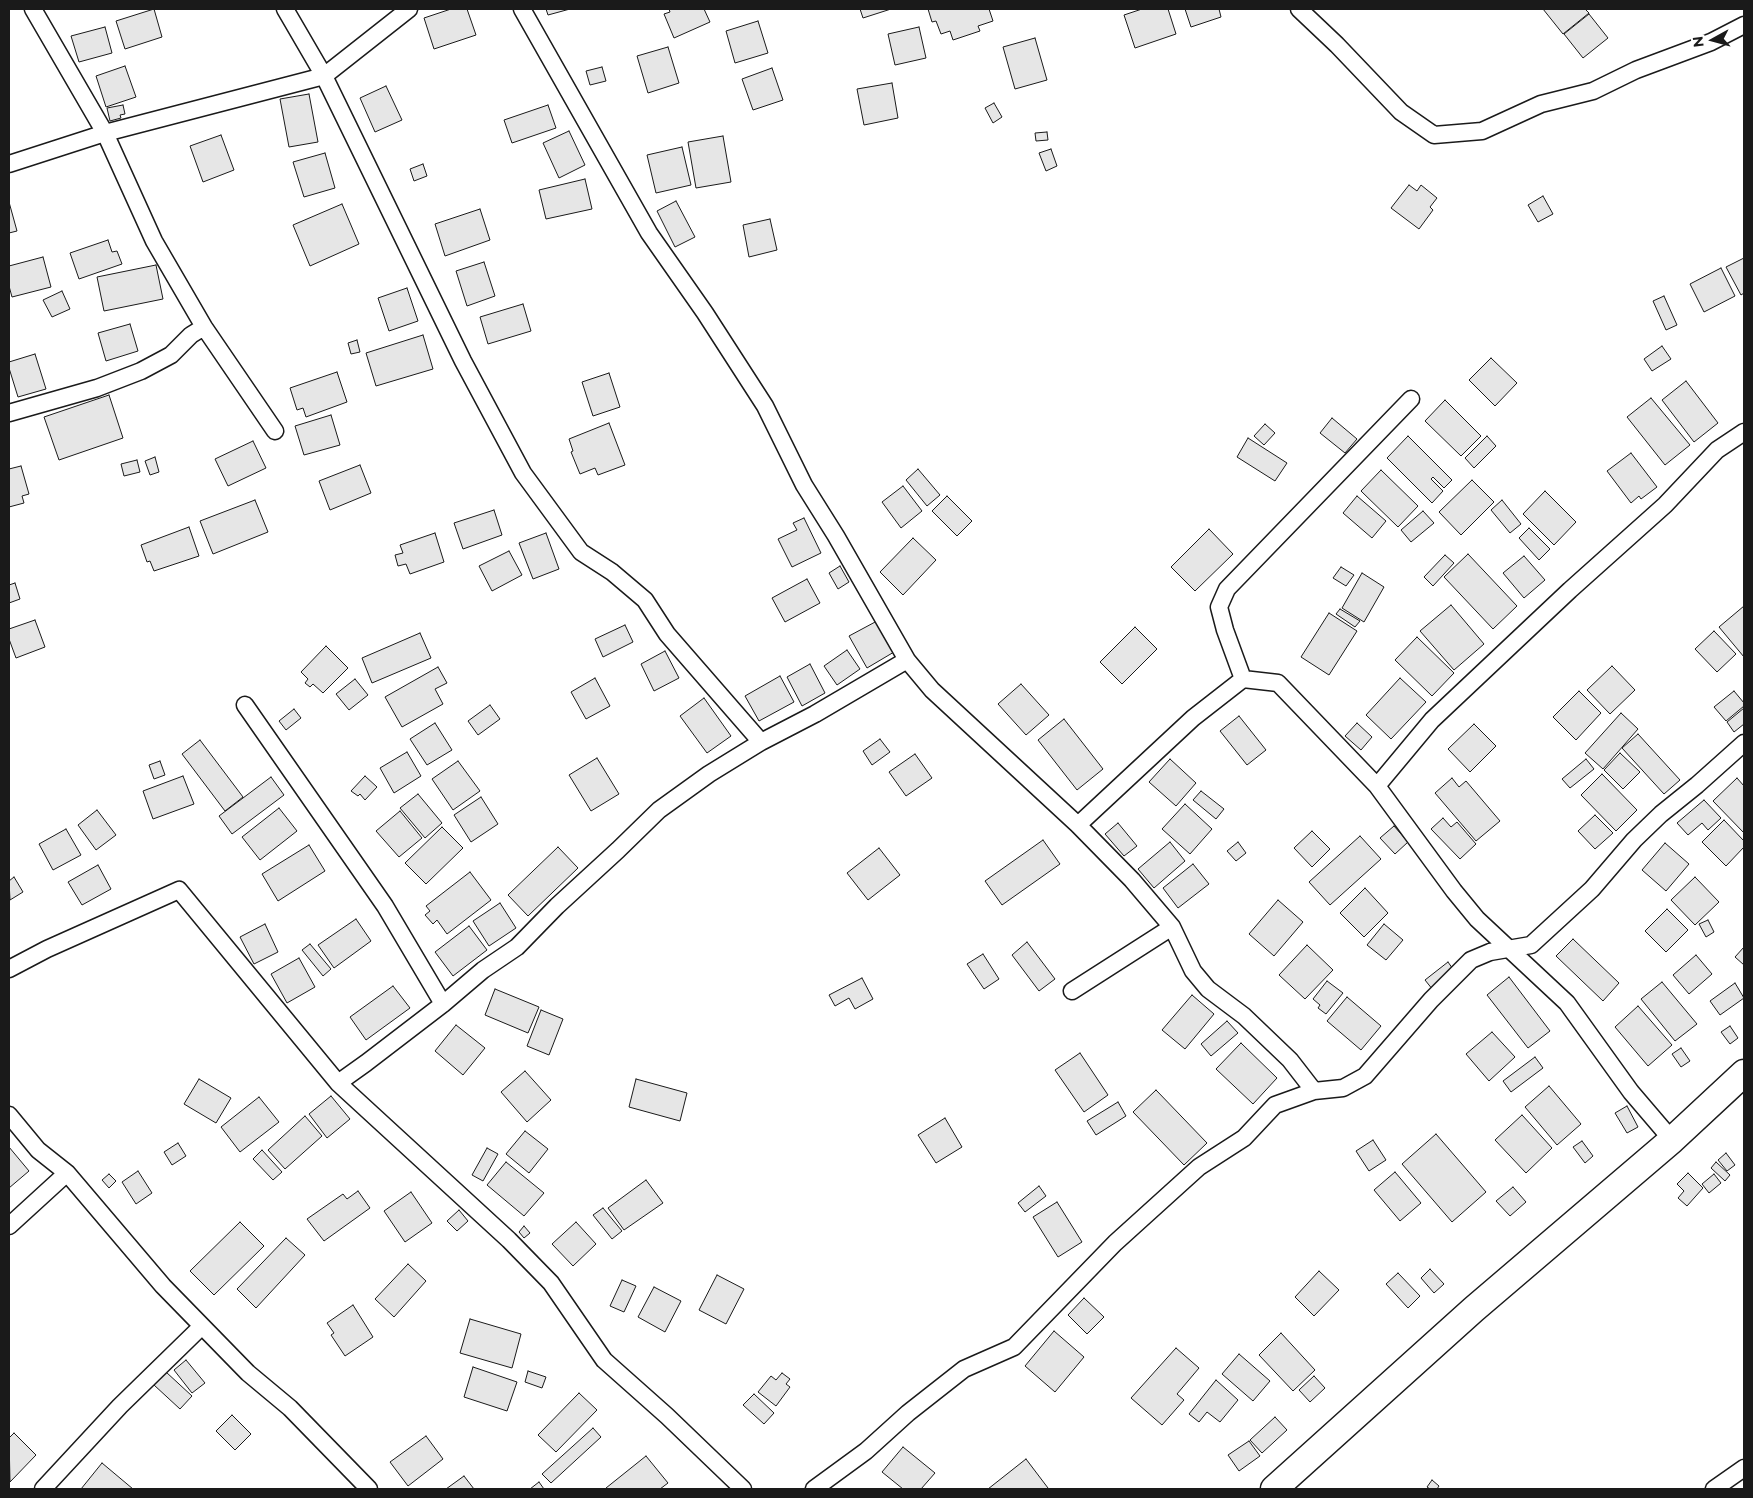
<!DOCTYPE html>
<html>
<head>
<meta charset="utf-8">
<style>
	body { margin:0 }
	#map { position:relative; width:1753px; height:1498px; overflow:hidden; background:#fff; font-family:Montserrat,sans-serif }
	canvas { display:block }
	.frame { position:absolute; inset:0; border:10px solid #1a1a1a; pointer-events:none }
	.north { position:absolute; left:1688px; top:15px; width:50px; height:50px; -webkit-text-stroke:4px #fff; paint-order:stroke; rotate:263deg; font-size:14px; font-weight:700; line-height:20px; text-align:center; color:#1a1a1a }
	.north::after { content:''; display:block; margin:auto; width:18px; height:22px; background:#1a1a1a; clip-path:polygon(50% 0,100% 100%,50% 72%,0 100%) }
</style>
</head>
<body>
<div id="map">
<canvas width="1753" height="1498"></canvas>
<div class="frame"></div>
<div class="north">N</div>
</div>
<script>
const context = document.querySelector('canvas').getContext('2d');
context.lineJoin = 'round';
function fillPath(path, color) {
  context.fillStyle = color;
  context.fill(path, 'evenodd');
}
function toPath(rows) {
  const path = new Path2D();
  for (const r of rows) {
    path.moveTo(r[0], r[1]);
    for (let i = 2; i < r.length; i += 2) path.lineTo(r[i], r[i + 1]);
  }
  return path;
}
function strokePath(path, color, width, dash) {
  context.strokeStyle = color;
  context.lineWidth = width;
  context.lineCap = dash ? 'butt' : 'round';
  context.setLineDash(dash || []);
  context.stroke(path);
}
const building = toPath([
	[154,9,162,37,125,49,116,21,154,9],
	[451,9,467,9,476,35,434,49,424,18,451,9],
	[546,9,570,9,548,15,546,9],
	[669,9,704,9,710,22,674,38,664,14,670,12,669,9],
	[860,9,891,9,863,18,860,9],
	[928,9,989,9,993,21,978,26,980,31,953,40,950,31,941,34,936,21,932,22,928,9],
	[1142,9,1168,9,1176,34,1135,48,1124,15,1142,9],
	[1185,9,1219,9,1221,17,1191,27,1185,9],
	[1543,9,1585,9,1589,13,1563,34,1543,9],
	[1589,14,1608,38,1583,58,1564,34,1589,14],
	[758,21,768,53,735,63,726,31,758,21],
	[105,27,112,53,79,62,71,36,105,27],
	[919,27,926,58,895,65,888,34,919,27],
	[1035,38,1047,80,1015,89,1003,47,1035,38],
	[668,47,679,83,648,93,637,56,668,47],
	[125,66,136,97,106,107,96,76,125,66],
	[602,67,606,81,590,85,586,71,602,67],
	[772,68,783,100,753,110,742,79,772,68],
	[892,83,898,118,864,125,857,89,892,83],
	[386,86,402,120,375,132,360,98,386,86],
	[309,94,318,142,289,147,280,99,309,94],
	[994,103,1002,117,993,123,985,108,994,103],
	[123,105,125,114,120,115,121,118,110,121,107,108,123,105],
	[548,105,556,128,512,143,504,120,548,105],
	[569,131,585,165,559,178,543,143,569,131],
	[1047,132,1048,140,1036,141,1035,133,1047,132],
	[221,135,234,170,203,182,190,146,221,135],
	[723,136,731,182,696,188,688,142,723,136],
	[682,147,691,185,656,193,647,155,682,147],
	[1051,149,1057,166,1046,171,1039,153,1051,149],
	[325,153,335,188,304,197,293,162,325,153],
	[423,164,427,176,414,181,410,169,423,164],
	[585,179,592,209,546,219,539,190,585,179],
	[1409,185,1417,191,1421,185,1437,198,1430,207,1433,210,1419,229,1391,208,1409,185],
	[1543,196,1553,214,1538,222,1528,205,1543,196],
	[676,201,695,237,675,247,657,211,676,201],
	[9,202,17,231,9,233,9,202],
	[342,204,359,244,310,266,293,225,342,204],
	[480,209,490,240,445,256,435,224,480,209],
	[770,219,777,250,749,257,743,225,770,219],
	[108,240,112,252,117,251,122,264,79,279,70,253,108,240],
	[43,257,51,287,12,297,9,286,9,266,43,257],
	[1744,258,1744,293,1741,295,1726,267,1744,258],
	[484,262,495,296,467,306,456,271,484,262],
	[156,265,163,299,104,311,97,277,156,265],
	[1721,268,1735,296,1704,312,1690,284,1721,268],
	[407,288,418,321,389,331,378,298,407,288],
	[62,291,70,309,52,317,43,300,62,291],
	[1664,296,1677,325,1666,330,1653,301,1664,296],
	[523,304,531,331,488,344,480,317,523,304],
	[130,324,138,351,106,361,98,333,130,324],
	[423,335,433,369,376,386,366,353,423,335],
	[357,340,360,352,351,354,348,343,357,340],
	[1662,346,1671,359,1652,371,1644,359,1662,346],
	[35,354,46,389,18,397,9,368,9,362,35,354],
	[1491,358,1517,383,1495,406,1469,380,1491,358],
	[337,372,347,402,306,417,303,408,297,410,290,388,337,372],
	[609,373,620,407,593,416,582,382,609,373],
	[1686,381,1718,423,1694,442,1662,400,1686,381],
	[109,395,123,438,59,460,44,417,109,395],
	[1651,398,1690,445,1665,465,1627,417,1651,398],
	[1445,400,1481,436,1461,456,1425,421,1445,400],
	[331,415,340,445,304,455,295,426,331,415],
	[1332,418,1357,439,1345,453,1320,433,1332,418],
	[609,423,625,465,598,475,595,468,580,474,571,452,573,451,569,439,609,423],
	[1265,424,1275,433,1264,445,1254,436,1265,424],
	[1408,436,1452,480,1444,488,1433,477,1431,479,1443,491,1432,503,1387,458,1408,436],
	[1487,436,1496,446,1474,468,1465,458,1487,436],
	[1248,438,1287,463,1275,481,1237,457,1248,438],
	[253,441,266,468,228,486,215,459,253,441],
	[1631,453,1657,487,1641,499,1639,496,1631,503,1607,471,1631,453],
	[155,457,159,472,150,475,145,461,155,457],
	[137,460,140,472,124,476,121,464,137,460],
	[360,465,371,493,330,510,319,481,360,465],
	[21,466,29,494,22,496,24,503,9,507,9,469,21,466],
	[918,469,940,495,927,506,906,480,918,469],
	[1381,470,1418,506,1398,527,1361,491,1381,470],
	[1472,480,1494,502,1461,535,1439,512,1472,480],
	[903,486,922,511,901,528,882,502,903,486],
	[1545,491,1576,522,1554,545,1523,514,1545,491],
	[947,496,972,521,957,536,932,511,947,496],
	[1357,496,1386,521,1372,538,1343,513,1357,496],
	[255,500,268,532,213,554,200,521,255,500],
	[1502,500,1521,524,1510,533,1491,510,1502,500],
	[494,510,502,535,463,549,454,523,494,510],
	[1423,511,1434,523,1411,542,1401,530,1423,511],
	[804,518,821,553,792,567,778,539,797,530,793,523,804,518],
	[189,527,199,556,154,571,150,561,147,562,141,545,189,527],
	[1529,528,1550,549,1539,560,1519,538,1529,528],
	[1209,529,1233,554,1195,591,1171,567,1209,529],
	[435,533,444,562,410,574,406,564,398,566,395,555,403,553,400,545,435,533],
	[546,533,559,569,533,579,519,543,546,533],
	[913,538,936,560,903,595,880,572,913,538],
	[509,551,522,575,492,591,479,566,509,551],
	[1468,554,1517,606,1493,629,1444,577,1468,554],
	[1445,555,1454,563,1433,586,1424,577,1445,555],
	[1524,556,1545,580,1524,598,1503,573,1524,556],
	[840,566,849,582,838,589,829,573,840,566],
	[1341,567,1354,575,1346,586,1333,578,1341,567],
	[1362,573,1384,587,1364,622,1342,608,1362,573],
	[807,579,820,603,785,622,772,598,807,579],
	[15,583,20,599,9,603,9,585,15,583],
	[1451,605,1484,644,1454,670,1420,631,1451,605],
	[1744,606,1744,657,1719,627,1744,606],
	[1340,609,1360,621,1355,627,1336,614,1340,609],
	[1329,613,1357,631,1329,675,1301,657,1329,613],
	[35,620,45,647,16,658,9,639,9,629,35,620],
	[877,621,894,652,867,668,849,636,877,621],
	[625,625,633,642,603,657,595,639,625,625],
	[1135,627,1157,649,1122,684,1100,662,1135,627],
	[1714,631,1736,654,1717,672,1695,649,1714,631],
	[420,633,431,658,372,683,362,658,420,633],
	[1417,637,1454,673,1432,696,1395,660,1417,637],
	[326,646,348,668,323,693,313,684,310,687,305,683,308,679,301,672,326,646],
	[847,650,860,669,837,685,824,666,847,650],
	[665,651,679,678,654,691,641,664,665,651],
	[810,664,825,693,802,706,787,677,810,664],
	[1612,666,1635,690,1610,714,1587,690,1612,666],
	[438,667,447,683,435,689,443,704,402,727,385,697,438,667],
	[780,676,794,702,759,721,745,696,780,676],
	[595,678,610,706,586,719,571,692,595,678],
	[1400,678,1426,702,1391,739,1366,715,1400,678],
	[355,679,368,695,349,710,336,694,355,679],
	[1021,684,1049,715,1026,735,998,704,1021,684],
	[1579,691,1601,713,1576,740,1553,717,1579,691],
	[1734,691,1744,703,1744,706,1726,721,1714,707,1734,691],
	[704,698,731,736,707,753,680,716,704,698],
	[490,705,500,719,478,735,468,721,490,705],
	[1744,708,1744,724,1734,732,1727,722,1744,708],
	[294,709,301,718,286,730,279,721,294,709],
	[1621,713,1638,729,1603,769,1585,753,1621,713],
	[1239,716,1266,750,1247,765,1220,731,1239,716],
	[1064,719,1103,769,1077,790,1038,740,1064,719],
	[435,723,452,750,427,765,410,739,435,723],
	[1357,723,1372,737,1361,750,1345,736,1357,723],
	[1474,724,1496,746,1470,772,1448,749,1474,724],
	[1638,734,1680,780,1664,794,1622,748,1638,734],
	[880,739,890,752,872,765,863,751,880,739],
	[200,740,243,797,225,811,182,754,200,740],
	[407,752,421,776,394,793,380,768,407,752],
	[1620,753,1640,772,1623,789,1604,770,1620,753],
	[915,754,932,778,906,796,889,772,915,754],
	[597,758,619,794,591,811,569,775,597,758],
	[1170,759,1196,783,1176,806,1149,782,1170,759],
	[1586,759,1594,769,1570,788,1562,779,1586,759],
	[160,761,165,775,154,779,149,765,160,761],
	[458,761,480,791,453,810,432,779,458,761],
	[1602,774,1637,810,1616,831,1581,795,1602,774],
	[183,776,194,804,153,819,143,791,183,776],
	[365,776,377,787,365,800,360,794,358,796,351,791,365,776],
	[271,777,284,795,232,834,219,816,271,777],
	[1452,778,1459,787,1466,781,1500,821,1476,841,1435,793,1452,778],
	[1737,778,1744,786,1744,833,1713,801,1737,778],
	[1201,791,1224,809,1216,819,1193,800,1201,791],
	[418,794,442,823,425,838,400,808,418,794],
	[481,797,498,824,471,842,454,815,481,797],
	[1704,800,1721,818,1708,830,1702,823,1688,835,1677,823,1704,800],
	[1185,804,1212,829,1190,854,1162,829,1185,804],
	[279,808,297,831,260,860,242,837,279,808],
	[97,810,116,835,96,850,78,825,97,810],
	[400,811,422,838,399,857,376,831,400,811],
	[1595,815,1613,833,1595,849,1578,831,1595,815],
	[1443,818,1451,827,1457,822,1476,844,1460,859,1431,829,1443,818],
	[1724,820,1744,841,1744,847,1726,866,1702,842,1724,820],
	[1118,823,1137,846,1124,856,1105,834,1118,823],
	[1394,826,1408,842,1395,854,1380,838,1394,826],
	[442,827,463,848,426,884,405,863,442,827],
	[66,829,81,855,53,870,39,844,66,829],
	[1312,831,1330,849,1312,867,1294,848,1312,831],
	[1360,836,1381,859,1330,905,1309,882,1360,836],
	[1043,840,1060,864,1002,905,985,881,1043,840],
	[1170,842,1185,861,1154,888,1138,869,1170,842],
	[1238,842,1246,853,1236,861,1227,851,1238,842],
	[1665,843,1689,864,1666,891,1642,870,1665,843],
	[309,845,325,871,278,901,262,874,309,845],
	[558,847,578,868,528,916,508,895,558,847],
	[879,848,900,875,868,900,847,873,879,848],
	[1193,864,1209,884,1178,908,1163,888,1193,864],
	[98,865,111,889,82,905,68,882,98,865],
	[470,872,491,900,447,934,437,920,433,924,425,915,430,911,426,906,470,872],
	[14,877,23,892,10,900,9,881,14,877],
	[1695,877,1719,902,1695,925,1671,900,1695,877],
	[1365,888,1388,913,1364,937,1340,913,1365,888],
	[1278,900,1303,922,1274,956,1249,934,1278,900],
	[500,903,516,928,489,946,473,921,500,903],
	[1667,909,1688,930,1666,952,1645,931,1667,909],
	[356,919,371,941,334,968,318,945,356,919],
	[1708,920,1714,932,1706,937,1699,924,1708,920],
	[265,924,278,952,254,964,240,937,265,924],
	[1384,924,1403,940,1386,960,1367,945,1384,924],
	[469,926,487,950,453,976,435,952,469,926],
	[1573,939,1619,983,1603,1001,1556,956,1573,939],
	[1027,942,1055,979,1039,991,1012,955,1027,942],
	[310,944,331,969,323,976,302,950,310,944],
	[1307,945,1333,970,1305,999,1279,975,1307,945],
	[1744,947,1744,965,1735,957,1744,947],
	[983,954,999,979,984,989,967,964,983,954],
	[1696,955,1712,974,1689,994,1673,975,1696,955],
	[299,958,315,987,287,1003,271,974,299,958],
	[1448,962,1455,972,1433,990,1425,980,1448,962],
	[1509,977,1550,1031,1528,1048,1487,995,1509,977],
	[862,978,873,999,855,1009,849,998,835,1006,829,995,862,978],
	[1327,981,1343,993,1326,1014,1318,1008,1320,1005,1313,999,1327,981],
	[1662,982,1697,1024,1675,1041,1641,999,1662,982],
	[1735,983,1744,998,1720,1015,1710,1001,1735,983],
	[393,986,410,1008,366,1040,350,1017,393,986],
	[495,989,539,1007,528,1033,485,1015,495,989],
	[1192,995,1214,1014,1185,1049,1162,1030,1192,995],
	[1347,997,1381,1026,1361,1050,1327,1021,1347,997],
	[1638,1006,1672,1045,1648,1066,1615,1027,1638,1006],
	[541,1010,563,1019,549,1055,527,1046,541,1010],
	[1227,1021,1238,1033,1211,1056,1201,1044,1227,1021],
	[456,1025,485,1048,463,1075,435,1051,456,1025],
	[1730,1026,1738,1038,1730,1044,1721,1032,1730,1026],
	[1492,1032,1515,1057,1489,1081,1466,1054,1492,1032],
	[1241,1043,1277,1078,1253,1104,1216,1069,1241,1043],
	[1681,1048,1690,1061,1681,1067,1672,1054,1681,1048],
	[1080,1053,1108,1095,1084,1112,1055,1070,1080,1053],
	[1535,1057,1543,1068,1511,1092,1503,1081,1535,1057],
	[525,1071,551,1100,527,1122,501,1092,525,1071],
	[199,1079,231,1098,216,1123,184,1104,199,1079],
	[636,1079,687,1093,680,1121,629,1107,636,1079],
	[1549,1086,1581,1124,1557,1145,1525,1107,1549,1086],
	[1156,1090,1207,1143,1184,1165,1133,1112,1156,1090],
	[331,1096,350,1119,327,1138,309,1114,331,1096],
	[259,1097,279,1122,240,1152,221,1127,259,1097],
	[1118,1102,1126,1116,1096,1135,1087,1121,1118,1102],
	[1627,1106,1638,1127,1627,1133,1615,1113,1627,1106],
	[1522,1115,1552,1148,1526,1173,1495,1140,1522,1115],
	[305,1116,322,1136,285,1169,268,1150,305,1116],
	[945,1118,962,1147,936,1163,918,1135,945,1118],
	[525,1131,548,1149,529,1173,506,1154,525,1131],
	[1436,1134,1486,1192,1452,1222,1402,1164,1436,1134],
	[1373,1140,1386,1160,1369,1171,1356,1151,1373,1140],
	[1582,1141,1593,1156,1585,1163,1573,1147,1582,1141],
	[178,1143,186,1156,172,1165,164,1152,178,1143],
	[9,1147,29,1171,9,1188,9,1147],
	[487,1148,498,1154,483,1181,472,1175,487,1148],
	[262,1150,282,1172,273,1180,253,1159,262,1150],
	[1726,1153,1735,1165,1727,1171,1718,1160,1726,1153],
	[506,1162,544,1193,524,1216,487,1185,506,1162],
	[1716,1162,1730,1175,1725,1181,1711,1168,1716,1162],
	[138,1171,152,1193,136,1204,122,1182,138,1171],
	[1395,1172,1421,1203,1400,1221,1374,1190,1395,1172],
	[1688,1173,1703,1188,1687,1206,1678,1198,1684,1191,1677,1184,1688,1173],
	[109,1174,116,1181,109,1188,102,1180,109,1174],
	[1714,1174,1721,1183,1709,1193,1702,1184,1714,1174],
	[646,1180,663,1203,624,1230,608,1208,646,1180],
	[1039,1186,1046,1196,1025,1212,1018,1203,1039,1186],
	[1513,1187,1526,1202,1510,1216,1496,1201,1513,1187],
	[358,1191,370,1208,324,1241,307,1219,343,1194,347,1199,358,1191],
	[411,1192,432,1223,405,1242,384,1211,411,1192],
	[1057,1202,1082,1242,1058,1257,1033,1217,1057,1202],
	[603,1208,622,1231,612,1239,593,1215,603,1208],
	[459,1210,468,1221,457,1231,447,1221,459,1210],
	[240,1222,264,1246,214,1295,190,1271,240,1222],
	[576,1222,596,1244,573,1266,552,1244,576,1222],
	[524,1226,530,1233,524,1238,519,1232,524,1226],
	[286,1238,305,1255,256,1308,237,1289,286,1238],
	[408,1264,426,1281,394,1317,375,1299,408,1264],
	[1430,1269,1444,1284,1434,1293,1421,1278,1430,1269],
	[1319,1271,1339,1290,1314,1316,1295,1297,1319,1271],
	[1398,1273,1420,1296,1408,1308,1386,1284,1398,1273],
	[717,1275,744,1289,726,1324,699,1310,717,1275],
	[622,1280,636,1286,624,1312,610,1306,622,1280],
	[654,1287,681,1301,665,1332,638,1317,654,1287],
	[1084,1298,1104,1317,1087,1334,1068,1315,1084,1298],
	[353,1305,373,1337,345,1356,331,1335,334,1333,327,1323,353,1305],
	[470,1319,521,1334,512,1368,460,1353,470,1319],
	[1054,1331,1084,1357,1055,1392,1025,1366,1054,1331],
	[1281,1333,1315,1370,1293,1391,1259,1355,1281,1333],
	[1176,1348,1199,1368,1177,1394,1184,1400,1162,1425,1131,1398,1176,1348],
	[1239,1354,1270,1381,1253,1401,1222,1374,1239,1354],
	[186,1360,205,1383,192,1393,174,1370,186,1360],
	[473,1367,517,1382,507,1411,464,1397,473,1367],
	[528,1371,546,1377,542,1388,525,1382,528,1371],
	[166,1372,192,1396,180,1409,154,1385,166,1372],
	[782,1373,790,1379,786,1384,790,1387,776,1406,758,1392,771,1376,776,1380,782,1373],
	[1314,1376,1325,1388,1310,1402,1299,1390,1314,1376],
	[1216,1380,1238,1400,1220,1422,1207,1412,1199,1422,1189,1414,1216,1380],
	[579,1393,597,1410,556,1452,538,1435,579,1393],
	[754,1394,774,1413,764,1424,743,1405,754,1394],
	[232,1415,251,1434,235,1450,216,1431,232,1415],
	[1275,1417,1287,1430,1262,1453,1250,1440,1275,1417],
	[593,1428,601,1437,551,1483,542,1474,593,1428],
	[14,1433,36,1455,10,1482,9,1438,14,1433],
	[426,1436,443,1459,408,1486,390,1462,426,1436],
	[1249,1441,1260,1456,1239,1471,1228,1455,1249,1441],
	[903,1447,935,1473,921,1489,903,1489,882,1472,903,1447],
	[646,1456,668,1483,660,1489,607,1489,606,1488,646,1456],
	[1026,1459,1048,1488,1047,1489,988,1489,1026,1459],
	[102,1463,133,1489,81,1489,102,1463],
	[464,1476,474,1489,446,1489,464,1476],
	[1432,1480,1439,1486,1437,1489,1430,1489,1427,1487,1432,1480],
	[539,1482,544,1489,530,1489,539,1482]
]);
const minor = toPath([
	[33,9,105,133,154,241,204,327,275,431],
	[285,9,324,76,463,361,523,473,581,552,612,572,645,600,667,634,761,742],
	[522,9,649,233,705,313,765,406,804,485,836,536,907,660,932,690,1078,825,1132,880,1172,927,1193,971,1208,989,1244,1016,1290,1060,1314,1091],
	[1299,9,1337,45,1401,112,1434,135,1482,131,1541,104,1593,91,1636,70,1711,42,1744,25],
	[9,164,105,133,324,76,409,9],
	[9,413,97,388,141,371,171,355,191,335,204,327],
	[1243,679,1225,630,1219,607,1227,589,1411,399],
	[245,705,385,906,443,1004],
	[1377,786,1432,720,1570,590,1665,505,1717,450,1744,432],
	[1078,825,1193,718,1243,679,1278,683,1377,786,1454,891,1477,919,1567,1003,1631,1092,1672,1140],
	[9,969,47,949,179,890,338,1083,509,1240,551,1283,604,1360,667,1416,743,1489],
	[1072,991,1172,927],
	[338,1083,366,1063,443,1004,483,970,517,947,557,906,618,850,659,810,709,774,761,742,815,714,907,660],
	[9,1115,38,1150,67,1173,163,1286,248,1373,290,1408,369,1489],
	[9,1226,67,1173],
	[43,1489,120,1406,202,1326],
	[814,1489,866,1451,908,1413,964,1369,1014,1347,1115,1243,1199,1167,1244,1138,1275,1105,1314,1091,1343,1088,1365,1076,1431,1000,1471,960,1490,952,1531,945,1592,889,1634,840,1661,814,1697,785,1744,743],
	[1714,1489,1744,1468]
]);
const primary = toPath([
	[1274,1489,1474,1309,1672,1140,1744,1073]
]);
fillPath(building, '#e6e6e6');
strokePath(building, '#1a1a1a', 1);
strokePath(minor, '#1a1a1a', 19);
strokePath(primary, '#1a1a1a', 29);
strokePath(minor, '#fff', 16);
strokePath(primary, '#fff', 26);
</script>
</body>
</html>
